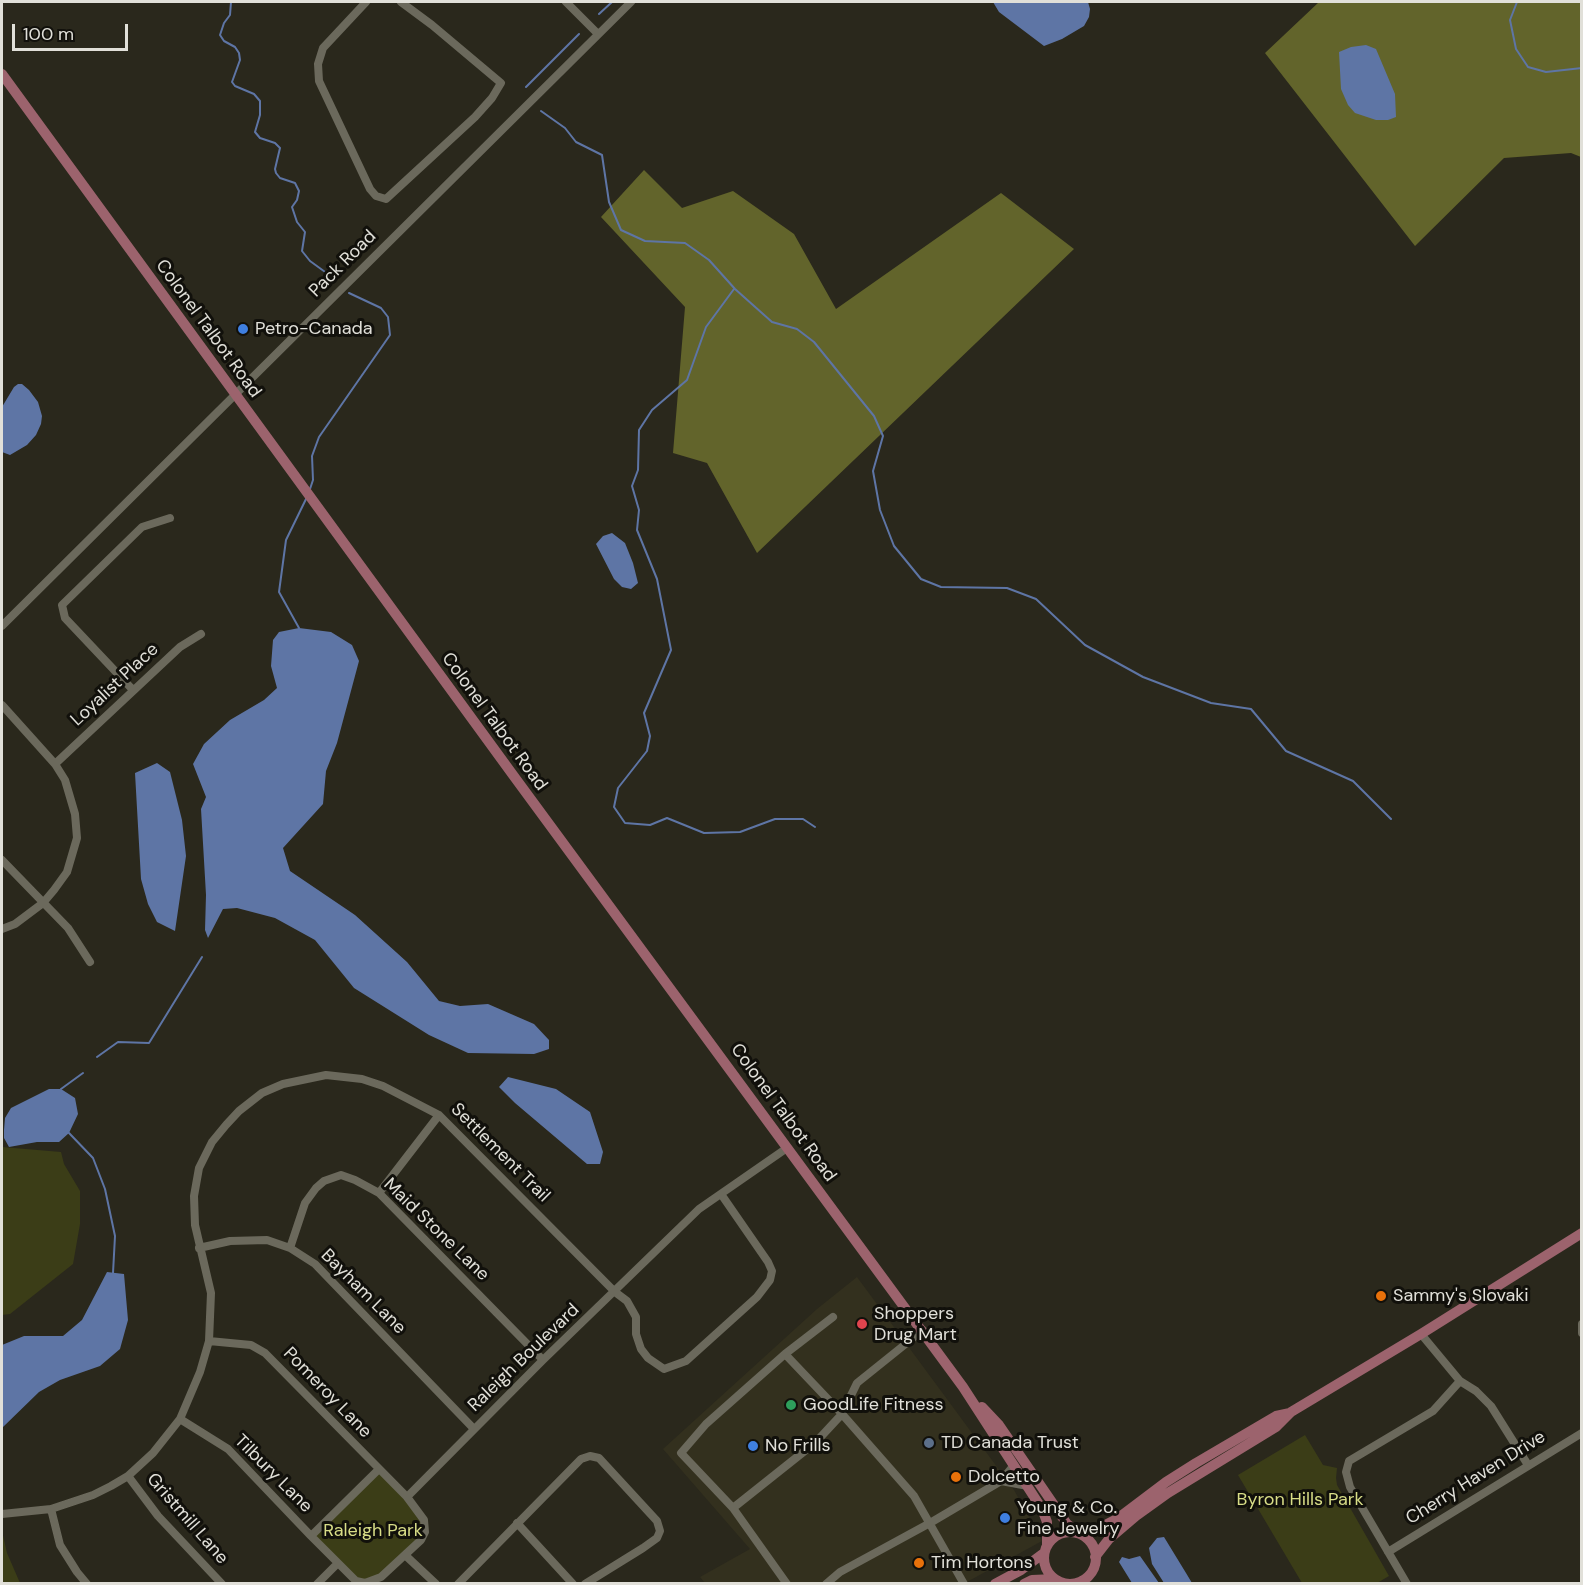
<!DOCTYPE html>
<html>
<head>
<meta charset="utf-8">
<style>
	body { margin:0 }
	#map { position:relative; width:1583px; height:1585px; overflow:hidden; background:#2a281c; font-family:"DM Sans",sans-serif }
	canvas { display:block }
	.frame { position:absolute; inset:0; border:3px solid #e1e0d9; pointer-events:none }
	.scale { position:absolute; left:12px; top:24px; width:116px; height:27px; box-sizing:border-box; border:3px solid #e1e0d9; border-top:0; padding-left:8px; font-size:18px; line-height:21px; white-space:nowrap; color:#e1e0d9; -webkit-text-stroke:4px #11100b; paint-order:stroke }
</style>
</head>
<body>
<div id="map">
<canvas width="1583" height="1585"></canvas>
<div class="frame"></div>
<div class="scale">100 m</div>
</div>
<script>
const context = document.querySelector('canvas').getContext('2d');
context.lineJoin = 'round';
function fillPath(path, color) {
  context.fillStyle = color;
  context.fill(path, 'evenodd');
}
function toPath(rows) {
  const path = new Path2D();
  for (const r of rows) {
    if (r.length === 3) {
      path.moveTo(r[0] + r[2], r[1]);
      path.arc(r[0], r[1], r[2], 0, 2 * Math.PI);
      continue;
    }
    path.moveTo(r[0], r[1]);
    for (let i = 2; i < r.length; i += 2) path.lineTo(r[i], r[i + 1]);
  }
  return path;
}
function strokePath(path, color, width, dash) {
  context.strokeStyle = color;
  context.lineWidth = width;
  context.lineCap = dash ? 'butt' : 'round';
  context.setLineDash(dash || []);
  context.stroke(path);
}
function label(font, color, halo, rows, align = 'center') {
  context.font = font + ' "DM Sans",sans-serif';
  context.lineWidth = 6;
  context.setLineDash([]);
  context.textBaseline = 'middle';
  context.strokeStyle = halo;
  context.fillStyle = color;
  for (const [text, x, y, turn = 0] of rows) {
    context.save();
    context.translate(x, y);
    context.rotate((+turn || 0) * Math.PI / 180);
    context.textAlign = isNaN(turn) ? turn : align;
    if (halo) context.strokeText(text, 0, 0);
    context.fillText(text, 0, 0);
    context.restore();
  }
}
const built = toPath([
	[857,1277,1014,1490,1042,1541,965,1583,705,1583,700,1577,750,1549,663,1449,817,1309]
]);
const green = toPath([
	[2,1147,61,1152,64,1164,80,1191,80,1224,73,1264,10,1314,2,1315],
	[1305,1435,1323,1465,1337,1468,1336,1478,1337,1485,1389,1576,1377,1583,1302,1583,1238,1475],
	[378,1470,424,1520,425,1532,381,1577,356,1581,311,1536],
	[2,1531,7,1553,20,1583,2,1583]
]);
const forest = toPath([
	[1319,2,1581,2,1581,157,1571,153,1504,158,1415,246,1265,53],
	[644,170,682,208,733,191,794,234,836,309,1001,193,1074,249,757,553,707,463,673,453,685,307,601,217]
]);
const water = toPath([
	[993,2,1088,2,1090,9,1089,17,1084,26,1062,39,1044,46,999,12],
	[1366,45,1376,49,1395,94,1396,117,1388,120,1376,120,1355,113,1348,105,1341,89,1339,52,1351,47],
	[18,384,22,384,29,390,38,402,42,416,41,424,36,435,27,445,10,455,2,452,2,407,14,387],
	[612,533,625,543,633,563,638,583,631,589,622,587,614,579,596,544,603,536],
	[299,628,331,632,352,645,359,661,337,743,326,771,323,804,283,848,290,871,355,915,407,962,439,1001,460,1006,488,1004,534,1024,549,1040,549,1049,534,1054,468,1053,429,1035,354,988,315,940,275,918,237,908,223,909,208,938,205,930,206,895,201,809,206,797,193,764,204,744,230,720,264,700,277,688,271,666,273,640,279,632],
	[157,763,170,772,182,820,186,856,175,931,157,922,148,904,141,879,135,773],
	[508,1077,556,1089,590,1112,603,1152,600,1164,587,1164,515,1103,499,1087],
	[49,1089,61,1089,75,1098,78,1114,69,1133,59,1142,37,1142,9,1147,4,1138,4,1130,5,1118,11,1108],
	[107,1272,124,1274,128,1320,120,1349,100,1366,60,1380,39,1392,2,1428,2,1345,24,1336,63,1336,82,1320],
	[1164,1537,1186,1573,1192,1583,1164,1583,1152,1564,1149,1548,1157,1538],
	[1140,1556,1159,1583,1132,1583,1119,1562,1122,1557,1129,1559]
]);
const stream = toPath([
	[231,2,230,15,224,23,220,35,224,41,235,47,239,53,240,60,232,82,235,86,254,94,260,101,260,115,255,132,260,138,275,143,280,148,275,169,276,173,280,178,295,183,299,191,297,200,292,207,297,222,305,232,302,251,310,261,332,277],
	[1517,2,1510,20,1516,49,1528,67,1546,72,1582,68],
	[599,14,612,2],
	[526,87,579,34],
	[541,111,565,128,576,142,602,155,609,202,621,230,645,241,685,243,709,260,735,289,772,322,797,329,814,342,874,416,883,436,873,471,880,510,894,546,921,579,941,587,1007,588,1036,599,1085,645,1143,677,1211,703,1251,709,1286,751,1353,781,1391,819],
	[734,289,706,327,687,380,652,410,639,430,638,470,632,486,639,510,637,530,657,579,671,650,644,713,650,736,647,751,618,788,614,807,625,823,650,825,667,818,704,833,740,832,775,819,803,819,815,827],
	[310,489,313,480,312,456,319,437,390,335,388,317,381,308,349,293],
	[299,628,279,592,286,540,307,497],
	[97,1057,118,1042,149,1043,202,957],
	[61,1089,83,1073],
	[69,1133,93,1158,105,1189,115,1236,113,1273]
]);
const minor = toPath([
	[366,2,323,48,318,64,319,81,370,189,376,196,386,199,475,117,492,98,501,83,432,25,401,2],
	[566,2,598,34],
	[2,626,631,2],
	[133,690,65,618,62,605,142,527,170,518],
	[2,705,55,764,65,780,75,814,77,838,67,872,54,890,43,903,15,924,2,929],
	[55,764,180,647,201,634],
	[2,860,68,928,90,962],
	[379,1193,439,1115],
	[199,1248,230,1241,267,1240,290,1248,315,1264,474,1429],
	[290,1248,305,1203,316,1188,324,1181,341,1175,355,1180,379,1193,543,1360],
	[1582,1324,1582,1333],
	[1421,1334,1460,1381,1476,1391,1491,1406,1528,1465],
	[209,1341,251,1345,265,1353,407,1497,424,1520,425,1532,421,1540,381,1577,365,1583,356,1581,311,1536,378,1470],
	[785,1354,833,1317],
	[180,1419,228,1449,311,1536],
	[128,1476,158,1516,222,1584],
	[1001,1481,1028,1486],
	[407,1497,543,1360,699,1209,787,1148],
	[733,1508,681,1453,706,1424,785,1354,842,1414,857,1383,923,1330],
	[51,1509,60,1545,77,1572,87,1584],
	[2,1514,51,1509,93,1495,111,1486,128,1476,153,1453,180,1419,200,1372,209,1341,211,1293,195,1225,194,1196,199,1168,212,1142,226,1125,239,1111,262,1093,283,1084,326,1075,362,1079,383,1086,439,1115,615,1292,627,1301,636,1317,636,1334,641,1349,648,1358,664,1369,686,1361,757,1297,770,1280,772,1271,768,1262,721,1194],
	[517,1523,573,1584],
	[1388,1552,1582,1433],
	[405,1555,436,1584],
	[317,1584,338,1563],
	[458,1584,581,1459,590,1456,599,1458,657,1521,660,1531,657,1538,643,1548,585,1584],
	[787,1584,733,1508,816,1442,842,1414,914,1496,964,1584],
	[826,1584,840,1572,930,1523,1001,1481,1014,1465],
	[1407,1584,1350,1487,1346,1472,1349,1461,1433,1411,1460,1381]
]);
const major = toPath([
	[2,74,513,775,963,1387,1042,1509,1047,1522,1047,1546],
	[982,1407,999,1425,1067,1524,1080,1534],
	[1070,1558,26],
	[1084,1536,1117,1519,1166,1482,1196,1463,1276,1416,1290,1413],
	[1095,1557,1109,1539,1136,1516,1168,1493,1276,1427,1291,1412,1421,1334,1582,1233],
	[995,1584,1021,1570,1044,1553],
	[1024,1584,1032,1580,1055,1579]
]);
const markers = [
	[243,329,6,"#3f7fe0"],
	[1381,1296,6,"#e8710a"],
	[862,1324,6,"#e0444e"],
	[791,1405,6,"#2e9e5b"],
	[929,1443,6,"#5c6f8a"],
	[753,1446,6,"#3f7fe0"],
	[956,1477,6,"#e8710a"],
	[1005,1518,6,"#3f7fe0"],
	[919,1563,6,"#e8710a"]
];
const streetNames = [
	["Pack Road",343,264,-45],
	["Colonel Talbot Road",208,329,54],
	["Loyalist Place",115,685,-43],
	["Colonel Talbot Road",494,722,54],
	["Colonel Talbot Road",783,1113,54],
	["Settlement Trail",500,1153,45],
	["Maid Stone Lane",436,1230,44],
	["Bayham Lane",363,1292,45],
	["Raleigh Boulevard",524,1358,-44],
	["Pomeroy Lane",327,1393,46],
	["Tilbury Lane",273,1474,45],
	["Cherry Haven Drive",1476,1478,-32],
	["Gristmill Lane",187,1519,49]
];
const poiNames = [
	["Petro-Canada",255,329],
	["Sammy's Slovaki",1393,1296],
	["Shoppers",874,1314],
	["Drug Mart",874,1335],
	["GoodLife Fitness",803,1405],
	["TD Canada Trust",941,1443],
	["No Frills",765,1446],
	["Dolcetto",968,1477],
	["Young & Co.",1017,1508],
	["Fine Jewelry",1017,1529],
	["Tim Hortons",931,1563]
];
const parkNames = [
	["Byron Hills Park",1300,1500],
	["Raleigh Park",373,1531]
];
fillPath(built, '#33301e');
fillPath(green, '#3b3d17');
fillPath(forest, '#62642b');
fillPath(water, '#5e75a5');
strokePath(stream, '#5e75a5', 2);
strokePath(minor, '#6b695c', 8);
strokePath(major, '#9c636d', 10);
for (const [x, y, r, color] of markers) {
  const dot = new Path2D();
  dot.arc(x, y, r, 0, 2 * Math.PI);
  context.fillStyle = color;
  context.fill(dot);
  strokePath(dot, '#11100b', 2);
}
label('18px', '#e1e0d9', '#11100b', streetNames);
label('18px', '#e1e0d9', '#11100b', poiNames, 'left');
label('18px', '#d8dd87', '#11100b', parkNames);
</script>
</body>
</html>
